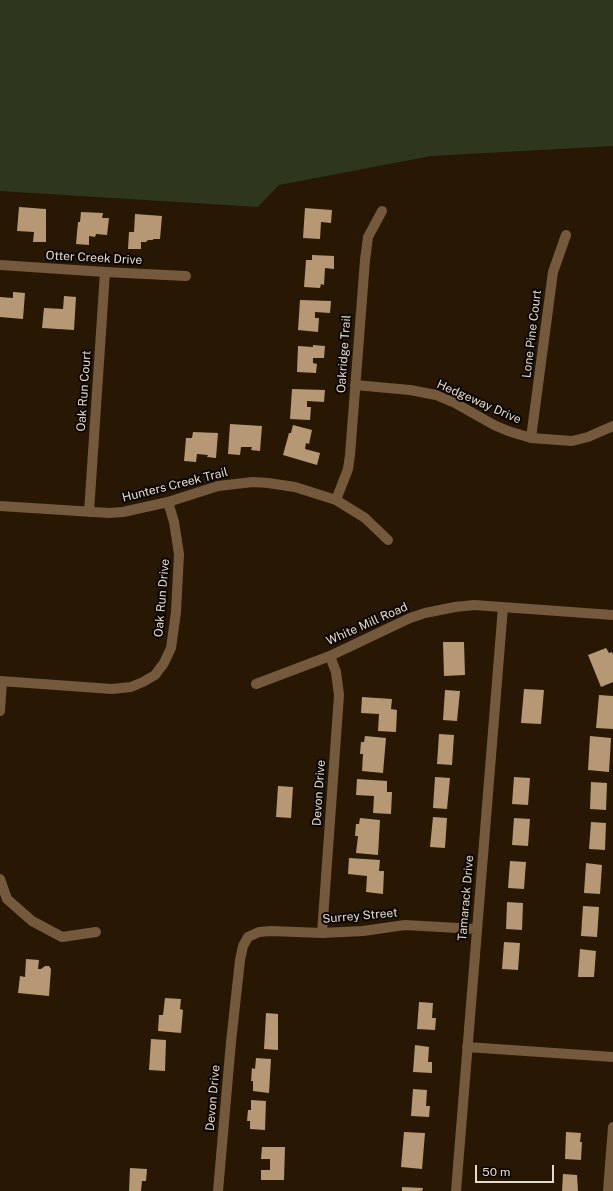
<!DOCTYPE html>
<html>
<head>
<meta charset="utf-8">
<style>
	body { margin:0 }
	#map { position:relative; width:613px; height:1191px; overflow:hidden; background:#281803; font-family:"Public Sans",sans-serif }
	canvas { display:block }
	.scale { position:absolute; left:475px; top:1165px; width:79px; height:18px; box-sizing:border-box; border:2px solid #e5dacd; border-top:0; padding-left:5px; font-size:12px; line-height:14px; white-space:nowrap; color:#e5dacd; -webkit-text-stroke:3px #0b0501; paint-order:stroke }
</style>
</head>
<body>
<div id="map">
<canvas width="613" height="1191"></canvas>
<div class="scale">50 m</div>
</div>
<script>
const context = document.querySelector('canvas').getContext('2d');
context.lineJoin = 'round';
function fillPath(path, color) {
  context.fillStyle = color;
  context.fill(path, 'evenodd');
}
function toPath(rows) {
  const path = new Path2D();
  for (const r of rows) {
    path.moveTo(r[0], r[1]);
    for (let i = 2; i < r.length; i += 2) path.lineTo(r[i], r[i + 1]);
  }
  return path;
}
function strokePath(path, color, width, dash) {
  context.strokeStyle = color;
  context.lineWidth = width;
  context.lineCap = dash ? 'butt' : 'round';
  context.setLineDash(dash || []);
  context.stroke(path);
}
function label(font, color, halo, rows, align = 'center') {
  context.font = font + ' "Public Sans",sans-serif';
  context.lineWidth = 4;
  context.setLineDash([]);
  context.textBaseline = 'middle';
  context.strokeStyle = halo;
  context.fillStyle = color;
  for (const [text, x, y, turn = 0] of rows) {
    context.save();
    context.translate(x, y);
    context.rotate((+turn || 0) * Math.PI / 180);
    context.textAlign = isNaN(turn) ? turn : align;
    if (halo) context.strokeText(text, 0, 0);
    context.fillText(text, 0, 0);
    context.restore();
  }
}
const green = toPath([
	[0,0,613,0,613,146,431,156,279,185,258,207,0,191]
]);
const building = toPath([
	[19,207,46,209,46,242,33,242,34,232,17,231],
	[305,208,332,210,331,223,321,222,320,239,303,238],
	[81,212,103,213,102,218,109,218,107,235,96,234,95,237,89,236,89,245,76,244,78,222,80,222],
	[135,214,162,216,160,239,153,239,153,240,148,240,146,242,141,242,141,249,128,249,129,232,134,232],
	[312,255,334,256,334,269,325,268,324,285,321,284,320,288,304,287,306,260,312,260],
	[13,292,25,293,23,319,0,317,0,297,13,298],
	[64,296,76,297,74,330,42,328,44,308,63,309],
	[300,300,331,301,330,313,315,312,315,318,319,318,318,332,298,330],
	[313,345,325,346,324,358,313,358,313,363,317,364,316,373,297,372,298,346,313,347],
	[292,389,325,390,324,402,307,401,307,407,311,407,310,420,290,419],
	[230,424,262,426,260,451,251,450,252,447,241,447,240,455,228,454],
	[293,425,312,430,309,444,306,443,305,449,320,453,317,465,283,455,289,433,291,433],
	[193,432,218,433,216,458,207,457,208,455,197,454,196,462,184,461,186,438,192,438],
	[443,642,464,642,465,675,444,676],
	[606,648,609,653,612,652,613,655,613,682,601,687,588,655],
	[524,689,544,690,541,724,521,723],
	[445,690,460,691,457,721,443,720],
	[599,695,613,696,613,729,596,728],
	[362,697,392,699,391,709,397,710,396,732,378,731,379,714,361,713],
	[439,734,454,735,452,765,437,764],
	[365,736,386,738,383,773,362,771,363,754,360,754,361,742,364,742],
	[590,736,611,738,609,772,588,770],
	[435,777,450,778,447,809,433,808],
	[514,777,530,778,528,805,512,804],
	[357,779,387,781,387,792,392,792,391,814,373,813,374,796,356,795],
	[591,782,607,783,606,810,590,809],
	[278,786,293,787,291,818,276,817],
	[433,817,447,818,445,848,430,847],
	[360,818,380,820,378,855,356,853,358,836,355,836,356,824,359,824],
	[514,818,530,819,528,846,512,845],
	[591,822,606,823,605,850,589,849],
	[349,858,380,860,379,871,384,871,383,894,366,892,367,876,348,874],
	[510,861,526,862,524,889,508,888],
	[586,863,602,865,600,894,584,893],
	[507,902,523,903,522,930,506,929],
	[583,906,599,907,597,937,581,936],
	[504,942,520,943,518,970,502,969],
	[580,949,596,951,594,977,578,977],
	[26,959,39,960,38,969,41,969,45,966,49,966,51,969,49,996,18,993,20,976,25,977],
	[165,998,181,999,180,1009,183,1010,181,1033,158,1031,159,1015,163,1015],
	[419,1002,433,1003,432,1018,436,1018,435,1030,417,1029],
	[266,1013,278,1014,278,1050,264,1049],
	[151,1039,166,1040,165,1071,149,1070],
	[415,1045,429,1047,428,1062,432,1062,432,1073,413,1072],
	[256,1058,271,1059,269,1093,253,1091,253,1081,251,1081,252,1068,255,1069],
	[413,1089,427,1090,426,1106,430,1106,429,1117,411,1116],
	[251,1100,266,1101,265,1130,250,1129,250,1121,247,1121,248,1110,251,1110],
	[404,1132,425,1133,422,1169,401,1167],
	[566,1132,581,1133,580,1142,582,1142,581,1160,565,1159],
	[262,1147,285,1147,284,1180,261,1180,261,1170,270,1170,270,1159,261,1159],
	[130,1168,147,1169,146,1181,142,1181,141,1191,129,1191],
	[563,1174,577,1175,578,1191,562,1191],
	[402,1187,423,1188,422,1191,402,1191]
]);
const street = toPath([
	[0,265,105,272,186,276],
	[355,385,410,390,436,395,455,403,494,425,508,431,531,438,572,441,588,437,613,426],
	[531,438,553,272,566,235],
	[336,500,348,469,350,455,365,260,368,237,382,211],
	[0,506,109,513,123,512,168,502,218,486,253,482,268,483,295,487,336,500,365,518,388,540],
	[89,512,105,272],
	[0,681,112,689,131,687,143,682,155,675,164,663,171,648,176,612,179,554,174,522,168,502],
	[256,684,330,656,410,618,425,613,455,607,474,605,613,615],
	[0,711,2,682],
	[0,879,7,899,32,921,62,937,96,932],
	[322,933,339,695,336,672,330,656],
	[467,1047,613,1057],
	[218,1191,231,1042,240,960,243,946,248,937,259,932,271,931,322,933,363,931,405,925,476,929],
	[456,1191,503,607],
	[608,1191,613,1127]
]);
const streetNames = [
	["Otter Creek Drive",94,258,3],
	["Lone Pine Court",532,334,-83],
	["Oakridge Trail",344,354,-86],
	["Oak Run Court",84,391,-86],
	["Hedgeway Drive",479,402,24],
	["Hunters Creek Trail",175,485,-14],
	["Oak Run Drive",162,598,-85],
	["White Mill Road",367,624,-24],
	["Devon Drive",319,793,-86],
	["Tamarack Drive",466,898,-85],
	["Surrey Street",360,916,-5],
	["Devon Drive",213,1098,-85]
];
fillPath(green, '#2e361e');
fillPath(building, '#b69974');
strokePath(street, '#74593d', 10);
label('12px', '#e5dacd', '#0b0501', streetNames);
</script>
</body>
</html>
